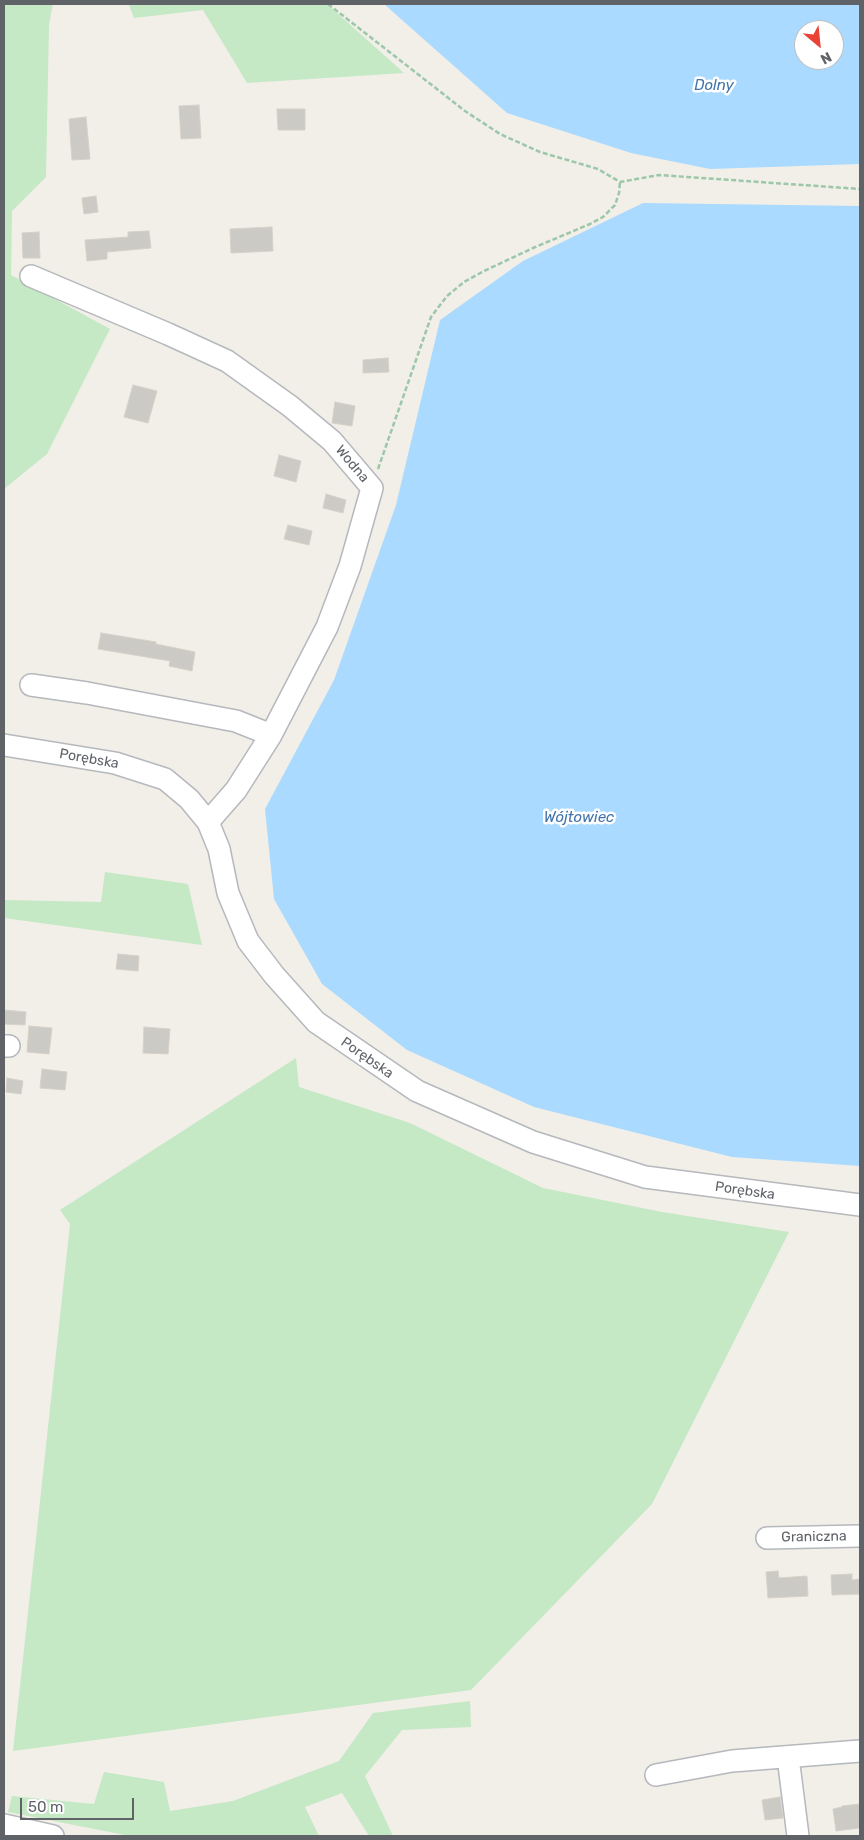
<!DOCTYPE html>
<html>
<head>
<meta charset="utf-8">
<style>
	body { margin:0 }
	#map { position:relative; width:864px; height:1840px; overflow:hidden; background:#f1efe8; font-family:Rubik,sans-serif }
	canvas { display:block }
	.frame { position:absolute; inset:0; border:5px solid #5f6368; pointer-events:none }
	.north { position:absolute; left:794px; top:20px; width:50px; height:50px; box-sizing:border-box; background:#fff; border:1px solid #bfc1c3; border-radius:50%; rotate:152deg; font-size:14px; font-weight:700; line-height:20px; text-align:center; color:#5f6368 }
	.north::after { content:''; display:block; margin:auto; width:18px; height:22px; background:#ea4335; clip-path:polygon(50% 0,100% 100%,50% 72%,0 100%) }
	.scale { position:absolute; left:20px; top:1798px; width:114px; height:22px; box-sizing:border-box; border:2px solid #5f6368; border-top:0; padding-left:6px; font-size:15px; line-height:18px; white-space:nowrap; color:#5f6368; -webkit-text-stroke:4px #fff; paint-order:stroke }
</style>
</head>
<body>
<div id="map">
<canvas width="864" height="1840"></canvas>
<div class="frame"></div>
<div class="north">N</div>
<div class="scale">50 m</div>
</div>
<script>
const context = document.querySelector('canvas').getContext('2d');
context.lineJoin = 'round';
function fillPath(path, color) {
  context.fillStyle = color;
  context.fill(path, 'evenodd');
}
function toPath(rows) {
  const path = new Path2D();
  for (const r of rows) {
    path.moveTo(r[0], r[1]);
    for (let i = 2; i < r.length; i += 2) path.lineTo(r[i], r[i + 1]);
  }
  return path;
}
function strokePath(path, color, width, dash) {
  context.strokeStyle = color;
  context.lineWidth = width;
  context.lineCap = dash ? 'butt' : 'round';
  context.setLineDash(dash || []);
  context.stroke(path);
}
function label(font, color, halo, rows, align = 'center') {
  context.font = font + ' Rubik,sans-serif';
  context.lineWidth = 5;
  context.setLineDash([]);
  context.textBaseline = 'middle';
  context.strokeStyle = halo;
  context.fillStyle = color;
  for (const [text, x, y, turn = 0] of rows) {
    context.save();
    context.translate(x, y);
    context.rotate((+turn || 0) * Math.PI / 180);
    context.textAlign = isNaN(turn) ? turn : align;
    if (halo) context.strokeText(text, 0, 0);
    context.fillText(text, 0, 0);
    context.restore();
  }
}
const green = toPath([
	[4,4,53,4,49,24,46,177,12,211,11,275,110,329,47,454,4,489],
	[139,4,327,4,404,73,247,83,203,10,134,18,129,5],
	[105,872,188,884,202,945,4,918,4,900,101,902],
	[296,1058,299,1087,410,1123,543,1188,662,1212,789,1232,652,1504,471,1690,13,1751,70,1224,60,1210],
	[470,1701,471,1727,402,1730,365,1776,393,1836,369,1836,342,1793,305,1807,319,1836,130,1836,8,1812,12,1796,94,1804,104,1772,164,1782,170,1811,233,1801,339,1761,373,1713]
]);
const water = toPath([
	[384,4,860,4,860,164,710,169,631,153,507,113],
	[804,30,834,30,834,60,804,60],
	[643,203,860,206,860,1166,732,1157,534,1107,407,1050,322,984,274,899,265,809,334,680,396,505,440,320,523,261]
]);
const building = toPath([
	[199,105,201,138,181,139,179,106,199,105],
	[277,109,305,109,305,130,278,130,277,109],
	[86,117,90,159,72,160,69,119,86,117],
	[96,196,98,212,84,214,82,198,96,196],
	[272,227,273,251,231,253,230,229,272,227],
	[149,231,151,248,107,252,107,259,87,261,85,240,128,237,128,232,149,231],
	[39,232,40,258,23,258,22,233,39,232],
	[388,358,389,372,363,373,363,360,388,358],
	[133,385,157,391,148,423,124,417,133,385],
	[335,402,355,406,352,426,332,423,335,402],
	[279,455,301,461,296,482,274,476,279,455],
	[326,494,346,500,343,513,323,508,326,494],
	[288,525,312,531,309,545,284,539,288,525],
	[101,633,156,642,156,644,195,652,192,671,169,666,170,661,98,649,101,633],
	[118,954,139,956,138,971,116,969,118,954],
	[4,1010,26,1012,25,1025,4,1024,4,1010],
	[29,1026,52,1028,49,1054,27,1052,29,1026],
	[144,1027,170,1029,168,1054,143,1053,144,1027],
	[42,1069,67,1072,65,1090,40,1088,42,1069],
	[7,1078,23,1081,21,1094,6,1092,7,1078],
	[778,1571,779,1578,807,1576,808,1596,768,1598,766,1572,778,1571],
	[852,1574,852,1580,860,1579,860,1594,832,1595,831,1575,852,1574],
	[780,1797,783,1818,765,1820,762,1800,780,1797],
	[860,1804,860,1828,836,1831,833,1809,842,1807,842,1806,860,1804]
]);
const path = toPath([
	[328,4,465,111,500,134,540,152,598,169,620,182,659,175,860,189],
	[378,469,431,317,447,296,464,282,484,271,533,248,590,224,603,217,615,205,619,193,620,182]
]);
const minor = toPath([
	[31,276,168,334,227,361,290,406,332,441,372,488,350,566,327,627,271,735,236,790,208,822],
	[31,685,87,693,236,721,271,735],
	[4,745,115,763,165,779,189,799,208,822,219,849,228,893,248,941,274,975,316,1022,417,1091,533,1142,645,1177,860,1205],
	[4,1046,9,1046],
	[767,1538,860,1536],
	[788,1757,798,1836],
	[656,1775,732,1761,860,1751],
	[4,1825,53,1836]
]);
const streetNames = [
	["Wodna",352,464,50],
	["Porębska",89,759,10],
	["Porębska",367,1058,35],
	["Porębska",745,1191,8],
	["Graniczna",814,1537,-1]
];
const waterNames = [
	["Dolny",714,86],
	["Wójtowiec",579,818]
];
fillPath(green, '#c5e8c5');
fillPath(water, '#aadaff');
fillPath(building, '#cccac5');
strokePath(building, '#d6d1c6', 1);
strokePath(minor, '#b5b8bc', 24);
strokePath(path, '#9cc7a9', 2.5, [5, 2.5]);
strokePath(minor, '#fff', 21);
label('14px', '#5f6368', '#fff', streetNames);
label('italic 15px', '#4174aa', '#fff', waterNames);
</script>
</body>
</html>
